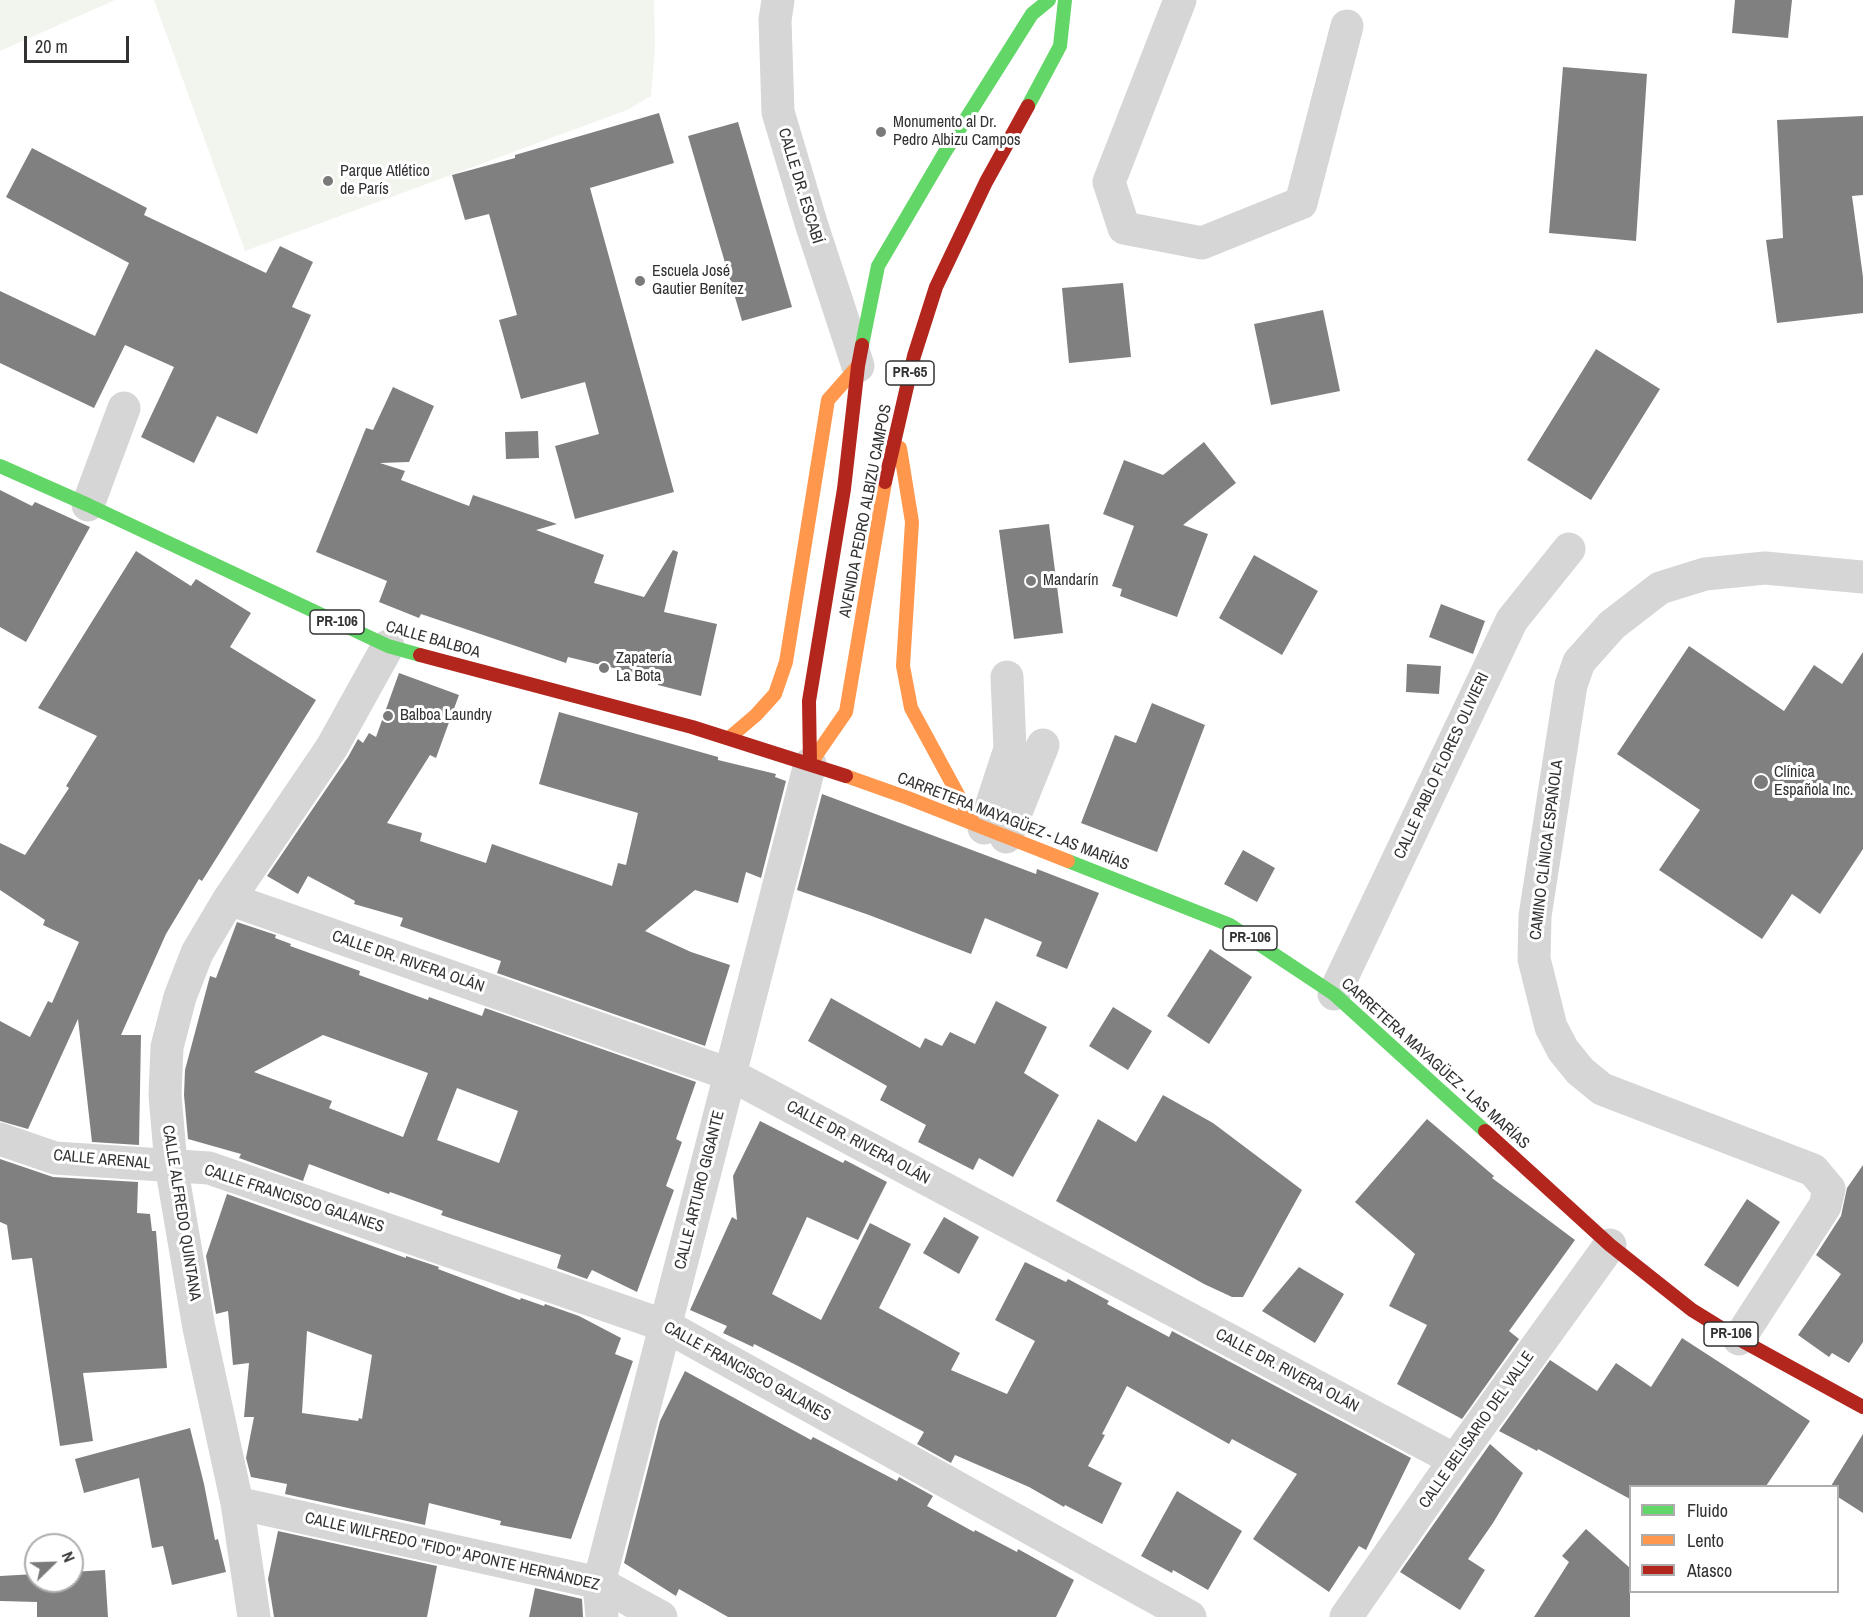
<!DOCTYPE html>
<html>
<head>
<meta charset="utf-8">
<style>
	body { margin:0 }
	#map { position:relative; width:1863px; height:1617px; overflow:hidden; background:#fff; font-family:"Archivo Narrow",sans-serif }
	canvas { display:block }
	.legend { position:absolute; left:1629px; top:1485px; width:210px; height:108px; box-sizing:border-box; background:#fff; border:2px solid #adadad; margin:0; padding:8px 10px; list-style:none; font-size:18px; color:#323232 }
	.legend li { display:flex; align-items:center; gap:12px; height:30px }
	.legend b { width:30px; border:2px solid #adadad }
	.north { position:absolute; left:24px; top:1533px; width:60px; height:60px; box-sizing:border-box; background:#fff; border:2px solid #adadad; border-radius:50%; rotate:67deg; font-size:16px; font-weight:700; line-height:24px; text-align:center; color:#323232 }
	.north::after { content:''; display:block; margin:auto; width:21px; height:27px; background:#7a7a7a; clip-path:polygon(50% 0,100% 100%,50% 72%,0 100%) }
	.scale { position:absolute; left:24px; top:36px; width:105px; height:27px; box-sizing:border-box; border:3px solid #323232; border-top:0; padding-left:8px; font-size:18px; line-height:21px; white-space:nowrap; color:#323232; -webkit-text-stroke:4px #fff; paint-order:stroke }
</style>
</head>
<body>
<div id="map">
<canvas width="1863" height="1617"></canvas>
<ul class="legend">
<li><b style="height:8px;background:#63d668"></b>Fluido</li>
<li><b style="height:8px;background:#ff974d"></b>Lento</li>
<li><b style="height:8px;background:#b3261e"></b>Atasco</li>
</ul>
<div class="north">N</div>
<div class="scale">20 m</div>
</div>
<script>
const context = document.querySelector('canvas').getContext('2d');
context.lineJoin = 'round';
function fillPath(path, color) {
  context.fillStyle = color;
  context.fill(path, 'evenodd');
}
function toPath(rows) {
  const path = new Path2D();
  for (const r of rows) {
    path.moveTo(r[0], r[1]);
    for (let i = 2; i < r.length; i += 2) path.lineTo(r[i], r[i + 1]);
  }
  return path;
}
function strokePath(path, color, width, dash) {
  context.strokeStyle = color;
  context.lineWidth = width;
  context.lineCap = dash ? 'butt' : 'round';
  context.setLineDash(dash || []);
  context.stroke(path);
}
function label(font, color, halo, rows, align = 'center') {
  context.font = font + ' "Archivo Narrow",sans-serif';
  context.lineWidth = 6;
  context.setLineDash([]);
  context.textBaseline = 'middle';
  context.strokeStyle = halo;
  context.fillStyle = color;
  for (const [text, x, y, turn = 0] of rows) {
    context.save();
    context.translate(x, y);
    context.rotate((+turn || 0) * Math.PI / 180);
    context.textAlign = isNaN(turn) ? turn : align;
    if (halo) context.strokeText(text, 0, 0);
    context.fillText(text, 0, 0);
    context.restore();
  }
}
const green = toPath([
	[0,0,115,0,0,51],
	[154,0,654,0,655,48,651,96,627,110,245,251]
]);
const building = toPath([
	[1735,0,1792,0,1788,38,1732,33],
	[1563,67,1647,74,1636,241,1549,233],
	[659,113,674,163,590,188,674,492,575,519,555,446,599,434,585,382,521,399,499,320,517,315,489,214,465,220,452,175,515,158,515,155],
	[1863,116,1863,195,1852,196,1863,277,1863,313,1777,323,1766,240,1783,238,1777,120],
	[738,122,792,307,742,321,688,136],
	[32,148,147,208,144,215,266,273,280,246,313,262,292,307,311,315,257,434,217,416,194,463,141,437,174,367,125,345,94,408,0,363,0,291,95,336,129,263,6,197],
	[1123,283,1131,357,1069,363,1062,288],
	[1323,310,1340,391,1271,405,1254,324],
	[1596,349,1660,389,1591,500,1527,460],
	[393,387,434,406,409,462,380,463,405,471,401,480,469,506,473,495,557,524,536,530,604,555,594,583,644,597,673,550,678,552,664,612,717,624,701,696,658,685,659,679,568,657,566,663,421,614,419,618,379,602,387,581,316,552,366,428,373,430],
	[538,431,539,458,506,459,505,432],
	[1204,442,1236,483,1183,525,1208,534,1177,617,1120,596,1122,589,1112,586,1134,526,1103,514,1124,460,1163,475],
	[0,490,32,506,35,502,90,527,26,642,0,627],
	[1049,524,1063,633,1014,639,999,530],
	[136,551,191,586,196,579,251,613,230,647,316,700,202,881,199,879,166,934,121,1035,141,1035,139,1145,92,1142,78,1019,28,1129,0,1121,0,1021,30,1037,48,1001,52,1003,79,942,43,925,45,920,0,890,0,843,25,855,69,788,66,786,97,736,38,708],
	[1254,555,1318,591,1282,655,1219,618],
	[1441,604,1485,621,1473,654,1429,637],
	[1689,646,1784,711,1814,665,1842,684,1863,652,1863,849,1820,914,1792,894,1762,939,1659,870,1700,810,1617,754],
	[1407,664,1441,666,1439,694,1406,692],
	[399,673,459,695,436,758,430,755,387,823,422,833,420,841,486,863,492,844,612,886,618,863,626,865,638,813,539,784,559,712,718,757,718,760,776,774,775,777,786,781,761,878,746,872,738,903,695,890,645,931,691,952,730,965,705,1046,497,973,501,961,400,926,403,918,354,904,355,901,308,876,298,894,267,876,348,757,358,739,363,743,369,733,376,737],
	[1152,703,1205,725,1157,852,1081,823,1115,735,1136,743],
	[822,794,1036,874,1037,869,1099,893,1067,969,1036,956,1042,942,985,918,971,954,869,915,797,890],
	[1243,850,1275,868,1257,902,1224,884],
	[237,922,276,935,275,938,291,944,290,946,360,971,359,975,428,1000,429,997,482,1016,485,1008,696,1082,676,1139,682,1142,666,1186,674,1190,637,1292,592,1270,587,1279,557,1268,561,1255,441,1215,443,1211,390,1192,389,1194,309,1164,303,1181,239,1158,241,1154,188,1139,184,1095,185,1070,210,976,216,978],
	[323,1035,428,1073,403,1137,329,1108,332,1101,254,1072],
	[457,1088,518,1111,499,1163,437,1140],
	[1210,949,1252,977,1209,1044,1167,1016],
	[831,998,920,1048,925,1038,942,1046,950,1032,975,1044,996,1001,1047,1027,1024,1073,1059,1095,1013,1177,979,1158,973,1170,918,1142,926,1125,880,1100,887,1086,808,1041],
	[1113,1007,1152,1031,1128,1070,1089,1046],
	[1163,1095,1213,1123,1302,1190,1243,1297,1232,1297,1204,1284,1056,1201,1098,1119,1136,1142],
	[1427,1119,1494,1176,1492,1178,1575,1240,1509,1331,1519,1339,1462,1419,1397,1384,1427,1325,1389,1306,1415,1254,1355,1202],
	[760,1121,843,1163,845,1160,887,1182,858,1240,807,1217,772,1294,821,1320,870,1223,911,1244,879,1308,960,1353,951,1370,1007,1394,1035,1341,995,1320,1025,1262,1066,1282,1068,1279,1109,1301,1107,1304,1169,1337,1172,1331,1411,1458,1366,1550,1359,1546,1329,1592,1253,1539,1297,1474,1232,1439,1229,1444,1127,1386,1102,1434,1105,1435,1088,1466,1122,1483,1102,1524,1065,1505,1064,1507,1029,1487,955,1455,951,1463,917,1444,924,1432,798,1366,754,1344,753,1347,723,1333,727,1326,690,1310,732,1217,737,1220,733,1176],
	[0,1159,53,1177,138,1182,137,1213,150,1214,152,1231,156,1231,167,1368,83,1373,93,1441,60,1446,32,1258,12,1260,7,1225,0,1222],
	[1863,1165,1863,1342,1849,1363,1832,1353,1829,1357,1798,1335,1841,1274,1816,1255,1841,1216,1847,1188],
	[227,1194,406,1258,406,1256,439,1267,438,1269,520,1300,521,1298,544,1306,545,1304,579,1316,621,1338,615,1354,633,1361,571,1539,500,1525,501,1521,429,1503,425,1525,285,1494,287,1484,251,1477,246,1458,254,1417,244,1417,249,1363,233,1365,228,1311,216,1314,206,1256],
	[307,1331,372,1355,362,1419,359,1418,358,1421,302,1413],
	[1747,1199,1780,1222,1738,1287,1704,1265],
	[944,1217,979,1237,959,1274,923,1253],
	[1299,1267,1344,1294,1315,1343,1262,1311],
	[1682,1338,1810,1421,1766,1486,1630,1486,1630,1499,1538,1449,1537,1451,1499,1431,1550,1360,1597,1391,1616,1363,1651,1387],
	[685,1371,811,1440,813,1437,897,1481,899,1477,933,1496,927,1506,974,1532,975,1530,1017,1552,1018,1549,1074,1580,1056,1617,728,1617,679,1589,676,1596,624,1563,660,1421],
	[190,1428,204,1484,215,1540,218,1539,226,1572,172,1585,163,1546,152,1548,139,1478,84,1493,75,1459],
	[1863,1434,1863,1513,1838,1497,1838,1486,1831,1486],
	[1490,1444,1523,1473,1493,1523,1468,1559,1485,1570,1460,1610,1400,1572],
	[1177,1491,1242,1531,1208,1590,1173,1570,1172,1573,1141,1556],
	[1586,1529,1630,1568,1630,1617,1534,1617,1569,1562,1562,1556],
	[278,1531,437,1566,427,1617,274,1617,268,1579],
	[105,1570,108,1617,37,1617,37,1602,0,1601,0,1576,36,1574,36,1581,72,1581,72,1572],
	[535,1588,582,1599,583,1617,529,1617]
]);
const street = toPath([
	[778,0,775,20,778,112,811,223,858,366],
	[1180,0,1109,182,1124,228,1202,243,1301,203,1347,26],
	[88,505,124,408],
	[984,828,1010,749,1007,677],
	[1006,837,1043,745],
	[229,899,729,1074,1455,1460],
	[1334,994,1512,620,1569,549],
	[0,1139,55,1158,209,1168,666,1326,1190,1617],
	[1739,1339,1825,1206,1829,1189,1813,1170,1602,1089,1580,1071,1563,1050,1551,1027,1534,959,1535,916,1571,685,1579,662,1612,625,1660,588,1705,574,1765,568,1863,577],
	[237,1503,599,1583,661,1617],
	[254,1617,237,1503,199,1328,171,1165,165,1095,167,1047,180,997,197,953,229,899,332,747,388,646],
	[602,1617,599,1583,810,764],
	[1346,1617,1455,1460,1610,1245]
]);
const fast = toPath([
	[1028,106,1060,46,1065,0],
	[862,345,878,266,945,152,1032,14,1049,0],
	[0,466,88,505,388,646,420,655],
	[1068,861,1230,925,1334,994,1485,1131]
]);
const slow = toPath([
	[900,448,912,522,903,666,911,708,974,824],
	[729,738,756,715,775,694,786,662,828,400,858,366],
	[810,764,846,712,885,482],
	[846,776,908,798,1068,861]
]);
const jam = toPath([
	[885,482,914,356,936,287,986,182,1028,106],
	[420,655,692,727,846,776],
	[810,764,809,701,844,489,858,366,862,345],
	[1485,1131,1610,1245,1692,1310,1739,1339,1863,1407]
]);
const markers = [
	[881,132,6,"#7a7a7a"],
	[328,181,6,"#7a7a7a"],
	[640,281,6,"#7a7a7a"],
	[1031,581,6,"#7a7a7a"],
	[604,668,6,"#7a7a7a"],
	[388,716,6,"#7a7a7a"],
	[1761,782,8,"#7a7a7a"]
];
const shields = [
	[910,373,48],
	[337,622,54],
	[1250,938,54],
	[1731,1334,54]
];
const shieldNames = [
	["PR-65",910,373],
	["PR-106",337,622],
	["PR-106",1250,938],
	["PR-106",1731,1334]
];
const poiNames = [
	["Monumento al Dr.",893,123],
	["Pedro Albizu Campos",893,141],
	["Parque Atlético",340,172],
	["de París",340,190],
	["Escuela José",652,272],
	["Gautier Benítez",652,290],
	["Mandarín",1043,581],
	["Zapatería",616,659],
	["La Bota",616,677],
	["Balboa Laundry",400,716],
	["Clínica",1774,773],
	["Española Inc.",1774,791]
];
const streetNames = [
	["CALLE DR. ESCABÍ",800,186,73],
	["AVENIDA PEDRO ALBIZU CAMPOS",866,511,-79],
	["CALLE BALBOA",433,640,16],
	["CALLE PABLO FLORES OLIVIERI",1442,766,-65],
	["CARRETERA MAYAGÜEZ - LAS MARÍAS",1013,822,21],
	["CAMINO CLÍNICA ESPAÑOLA",1547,850,-83],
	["CALLE DR. RIVERA OLÁN",408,962,19],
	["CARRETERA MAYAGÜEZ - LAS MARÍAS",1435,1064,42],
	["CALLE DR. RIVERA OLÁN",858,1143,28],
	["CALLE ARENAL",102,1160,5],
	["CALLE ARTURO GIGANTE",700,1190,-76],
	["CALLE FRANCISCO GALANES",294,1199,18],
	["CALLE ALFREDO QUINTANA",181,1213,81],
	["CALLE DR. RIVERA OLÁN",1287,1371,28],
	["CALLE FRANCISCO GALANES",747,1372,29],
	["CALLE BELISARIO DEL VALLE",1477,1430,-55],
	["CALLE WILFREDO \"FIDO\" APONTE HERNÁNDEZ",452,1552,13]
];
fillPath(green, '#f1f5ed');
fillPath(building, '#808080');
strokePath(street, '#d6d6d6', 33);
strokePath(fast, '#63d668', 14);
strokePath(slow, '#ff974d', 14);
strokePath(jam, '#b3261e', 14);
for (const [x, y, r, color] of markers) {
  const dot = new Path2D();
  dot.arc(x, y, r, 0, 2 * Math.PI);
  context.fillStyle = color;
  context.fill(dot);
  strokePath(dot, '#fff', 2);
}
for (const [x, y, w] of shields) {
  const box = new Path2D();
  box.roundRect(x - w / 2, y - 12, w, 24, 4.5);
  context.fillStyle = '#fff';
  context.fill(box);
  strokePath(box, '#323232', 1.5);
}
label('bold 15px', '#323232', null, shieldNames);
label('16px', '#323232', '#fff', poiNames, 'left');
label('16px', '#323232', '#fff', streetNames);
</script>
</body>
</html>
